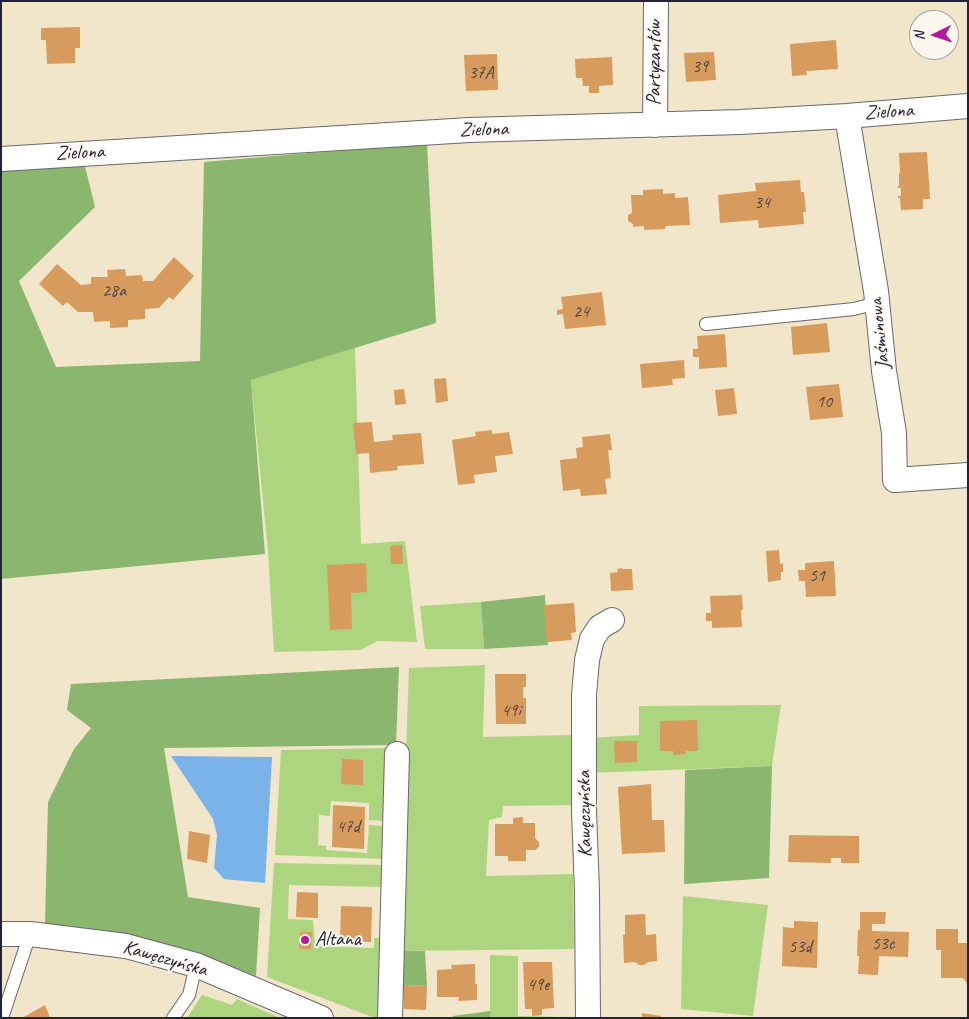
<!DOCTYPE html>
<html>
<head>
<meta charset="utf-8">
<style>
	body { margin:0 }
	#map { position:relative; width:969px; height:1019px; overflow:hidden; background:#f1e6ca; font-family:Caveat,sans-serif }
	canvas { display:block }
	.frame { position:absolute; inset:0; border:2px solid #22223b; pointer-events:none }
	.north { position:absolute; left:909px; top:10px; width:50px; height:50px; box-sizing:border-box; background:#fbf7ec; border:1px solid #a4a2a5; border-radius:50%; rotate:266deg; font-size:14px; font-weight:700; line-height:20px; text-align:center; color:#22223b }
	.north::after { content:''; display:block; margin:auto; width:18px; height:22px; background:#b5179e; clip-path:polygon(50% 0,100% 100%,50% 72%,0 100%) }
</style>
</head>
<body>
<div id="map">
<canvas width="969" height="1019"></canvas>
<div class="frame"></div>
<div class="north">N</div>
</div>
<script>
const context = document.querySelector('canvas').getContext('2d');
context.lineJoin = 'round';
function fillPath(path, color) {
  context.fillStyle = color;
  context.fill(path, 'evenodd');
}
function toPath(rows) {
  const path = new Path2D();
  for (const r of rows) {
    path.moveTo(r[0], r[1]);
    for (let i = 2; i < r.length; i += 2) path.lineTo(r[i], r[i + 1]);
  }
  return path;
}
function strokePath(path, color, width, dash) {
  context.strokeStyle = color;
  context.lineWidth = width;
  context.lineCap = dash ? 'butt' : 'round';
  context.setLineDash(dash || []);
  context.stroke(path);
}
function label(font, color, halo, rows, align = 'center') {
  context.font = font + ' Caveat,sans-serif';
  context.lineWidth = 4;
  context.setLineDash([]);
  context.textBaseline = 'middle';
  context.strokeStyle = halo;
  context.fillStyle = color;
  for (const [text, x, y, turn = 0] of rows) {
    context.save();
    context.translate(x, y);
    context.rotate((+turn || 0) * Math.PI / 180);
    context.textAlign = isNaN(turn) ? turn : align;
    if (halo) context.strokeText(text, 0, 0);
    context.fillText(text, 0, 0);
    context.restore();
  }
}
const green = toPath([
	[355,348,361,544,405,541,417,642,377,641,361,650,274,652,268,551,251,380],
	[481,602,484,649,425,649,420,606],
	[485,665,483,737,571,735,571,805,503,806,502,817,489,820,486,876,573,874,574,949,402,951,404,807,409,668],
	[781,705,772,766,589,773,589,738,639,735,639,706],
	[387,748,386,821,369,820,369,803,331,801,330,816,319,815,318,845,326,846,326,850,367,853,369,825,385,826,385,859,275,855,281,750],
	[274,863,382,865,382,887,289,885,288,919,313,920,315,946,374,948,374,938,380,938,379,1018,375,1018,267,977],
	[683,896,768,905,753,1016,681,1009],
	[490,955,518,956,518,1016,568,1017,568,1018,490,1018],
	[202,995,232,1005,237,999,280,1018,187,1018]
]);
const forest = toPath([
	[427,143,436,323,251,380,265,554,1,579,1,167,84,162,95,207,19,281,56,367,200,361,204,162],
	[545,595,548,645,484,649,481,602],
	[399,667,396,745,164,748,188,897,260,908,256,976,185,951,121,937,45,924,48,802,74,749,91,728,67,710,71,684],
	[772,766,769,878,684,884,685,770],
	[402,951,425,951,427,986,403,985],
	[490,1011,490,1018,452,1018,453,1016]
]);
const water = toPath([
	[171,756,272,757,265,883,224,879,214,868,217,835,213,819]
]);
const building = toPath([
	[80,27,80,48,75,48,75,63,47,64,46,40,41,40,41,28],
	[836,40,838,69,806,71,807,75,792,76,790,44],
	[714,52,716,80,686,82,684,53],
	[497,54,498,90,466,91,464,55],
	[612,57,613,85,599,86,599,93,589,93,589,86,583,86,582,78,576,78,575,59],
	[927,152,930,199,923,199,923,209,901,210,900,198,898,198,898,196,901,196,901,188,898,188,898,186,899,186,899,173,900,173,899,153],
	[800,180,801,192,804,192,806,212,803,212,804,224,759,228,758,220,720,223,718,195,756,191,755,183],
	[663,189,663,194,675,193,675,198,688,197,690,225,665,226,665,229,644,230,644,226,633,227,633,224,628,221,628,215,632,213,631,195,643,195,643,190],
	[174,257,194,276,173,300,169,297,159,308,145,309,145,319,128,320,128,327,110,328,110,321,94,322,93,312,78,312,67,302,63,306,39,284,57,264,81,285,91,284,91,277,108,277,107,270,125,269,126,276,142,275,143,281,153,281],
	[602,292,606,325,565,329,563,314,557,315,557,310,563,309,561,297],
	[827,323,830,352,793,355,791,327],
	[725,334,727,367,699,369,699,357,693,357,693,349,698,349,697,336],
	[684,360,685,378,672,379,673,385,642,388,640,364],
	[446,378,448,401,436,403,434,379],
	[839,384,843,417,810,420,806,387],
	[734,388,737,414,718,416,715,390],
	[404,389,406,404,395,405,394,390],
	[372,422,374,442,393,440,392,435,421,433,424,464,397,466,398,470,370,473,369,453,356,454,353,423],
	[492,430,492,434,509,432,513,454,495,456,497,472,474,475,475,483,458,485,452,440,476,436,475,432],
	[610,434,612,450,608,450,611,478,605,479,607,494,581,496,580,489,563,491,560,460,577,458,576,448,583,447,582,437],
	[402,545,403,564,391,564,390,546],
	[779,550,780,564,783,563,783,572,781,572,781,580,768,582,766,551],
	[834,561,836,596,806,597,805,581,799,581,798,570,805,570,805,563],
	[366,563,367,592,351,593,352,629,330,630,327,565],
	[622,568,622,569,632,569,633,590,611,591,610,573,618,572,617,569],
	[742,595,743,610,741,610,742,627,712,628,712,621,706,621,706,613,711,613,710,596],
	[574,603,576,632,571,633,572,640,547,642,544,605],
	[495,674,526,674,526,687,523,687,523,698,526,698,526,724,496,724],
	[697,720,698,751,686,751,686,754,673,755,673,751,660,751,660,721],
	[614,741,637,741,637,762,615,763],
	[342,759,363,760,363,785,341,784],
	[651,784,652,820,664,820,665,852,622,854,618,787],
	[333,805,365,807,364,849,332,847],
	[523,817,523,823,535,823,535,838,539,842,539,847,535,850,526,850,526,861,508,861,508,856,495,856,495,824,513,824,513,818],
	[189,831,210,835,207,863,187,859],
	[789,835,859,836,859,863,841,863,841,858,831,858,831,863,788,862],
	[297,892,318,893,318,918,296,917],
	[341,906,372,907,371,942,340,941],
	[860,912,886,912,885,924,872,924,872,931,909,932,908,957,879,956,878,975,858,974,859,956,857,956,858,930,860,930],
	[645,914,646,935,656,934,657,961,648,962,644,965,639,965,635,962,624,963,623,935,625,935,625,915],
	[794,921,818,922,817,968,782,966,783,927,794,928],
	[936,929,958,929,958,943,968,943,968,985,963,978,941,978,941,950,936,950],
	[300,932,312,932,311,949,299,949],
	[523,962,552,962,554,1008,542,1009,542,1015,532,1016,532,1009,525,1009],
	[475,964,475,984,477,984,477,1000,458,1001,459,997,437,997,437,970,452,969,451,965],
	[403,985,427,986,426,1010,404,1009],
	[45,1005,50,1018,22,1018],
	[642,1013,661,1016,661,1018,642,1018]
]);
const lane = toPath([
	[706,324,854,309,877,303],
	[2,1018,30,934],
	[173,1018,189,995,196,965]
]);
const street = toPath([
	[847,116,876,291,884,371,894,433,895,480,968,475],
	[655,125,656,1],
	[1,159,469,130,740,122,847,116,968,106],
	[1,934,30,934,126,946,196,965,321,1018],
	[390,1018,397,754],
	[588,1018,587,892,584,811,584,695,587,660,592,639,600,627,612,620]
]);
const markers = [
	[305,940,5,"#b5179e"]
];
const numberNames = [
	["39",700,67],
	["37A",481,73],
	["34",762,203],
	["28a",114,291],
	["24",581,312],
	["10",824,402],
	["51",817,576],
	["49i",511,711],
	["47d",348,827],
	["53c",883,944],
	["53d",800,947],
	["49e",538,985]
];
const streetNames = [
	["Partyzantów",655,63,-90],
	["Zielona",889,112,-4],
	["Zielona",484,130,-2],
	["Zielona",80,153,-3],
	["Jaśminowa",880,334,-96],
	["Kawęczyńska",585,814,-91],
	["Kawęczyńska",165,959,16]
];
const poiNames = [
	["Altana",315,940]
];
fillPath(green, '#add580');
fillPath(forest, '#8ab66e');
fillPath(water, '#79b3ea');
fillPath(building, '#d79b5d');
strokePath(lane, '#6a676d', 14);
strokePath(street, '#6a676d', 26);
strokePath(lane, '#fff', 12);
strokePath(street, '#fff', 24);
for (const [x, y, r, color] of markers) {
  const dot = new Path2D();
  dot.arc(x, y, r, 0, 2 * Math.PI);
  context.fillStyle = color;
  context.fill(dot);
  strokePath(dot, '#fbf7ec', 2);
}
label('18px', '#4f4044', null, numberNames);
label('20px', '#22223b', '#fbf7ec', streetNames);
label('20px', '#22223b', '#fbf7ec', poiNames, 'left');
</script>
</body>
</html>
